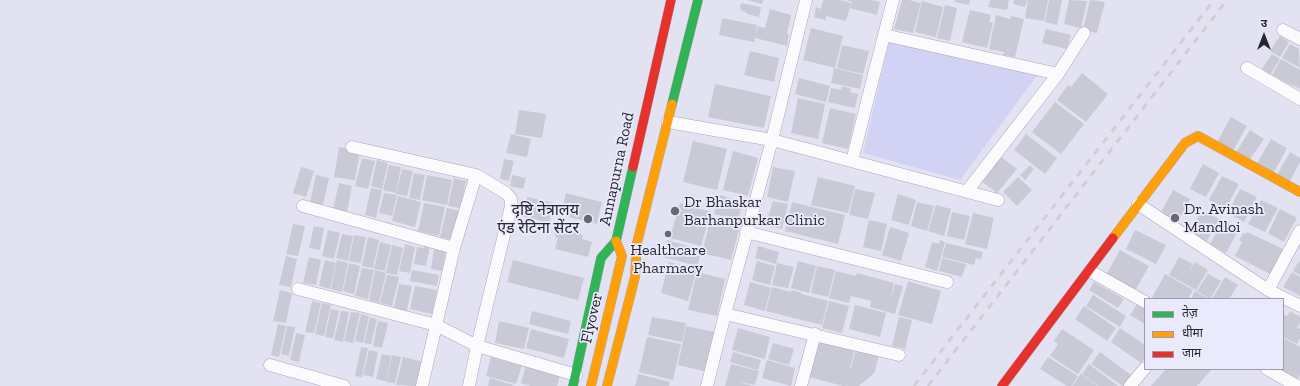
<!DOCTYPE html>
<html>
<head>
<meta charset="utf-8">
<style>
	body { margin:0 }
	#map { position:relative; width:1300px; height:386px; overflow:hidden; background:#e2e2f3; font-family:"Zilla Slab","Noto Sans Devanagari",serif }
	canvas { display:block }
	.legend { position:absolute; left:1144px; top:298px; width:140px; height:72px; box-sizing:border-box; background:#eaeafc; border:1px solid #9c9cab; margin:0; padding:5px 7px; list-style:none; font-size:12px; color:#262631 }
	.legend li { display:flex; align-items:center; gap:8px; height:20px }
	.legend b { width:20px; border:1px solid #9c9cab }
	.north { position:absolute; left:1244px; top:16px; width:40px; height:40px; -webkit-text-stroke:3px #eaeafc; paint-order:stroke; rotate:0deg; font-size:11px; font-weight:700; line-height:16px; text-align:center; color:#262631 }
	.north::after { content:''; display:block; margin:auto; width:14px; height:18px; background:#262631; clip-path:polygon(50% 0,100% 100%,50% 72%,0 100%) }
</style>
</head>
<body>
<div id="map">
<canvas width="1300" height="386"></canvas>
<ul class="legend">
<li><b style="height:5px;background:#30b455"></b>तेज़</li>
<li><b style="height:5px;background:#ff9f0a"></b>धीमा</li>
<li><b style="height:5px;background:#e5322d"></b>जाम</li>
</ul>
<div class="north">उ</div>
</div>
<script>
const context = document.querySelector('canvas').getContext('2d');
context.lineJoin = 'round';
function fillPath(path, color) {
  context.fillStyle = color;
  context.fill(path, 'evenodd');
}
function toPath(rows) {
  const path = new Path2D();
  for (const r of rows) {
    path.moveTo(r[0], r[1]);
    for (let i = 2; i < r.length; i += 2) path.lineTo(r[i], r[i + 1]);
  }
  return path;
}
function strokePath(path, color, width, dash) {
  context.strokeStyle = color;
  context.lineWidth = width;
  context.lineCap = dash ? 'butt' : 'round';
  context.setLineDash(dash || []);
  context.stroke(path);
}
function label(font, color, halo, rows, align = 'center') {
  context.font = font + ' "Zilla Slab","Noto Sans Devanagari",serif';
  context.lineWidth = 3.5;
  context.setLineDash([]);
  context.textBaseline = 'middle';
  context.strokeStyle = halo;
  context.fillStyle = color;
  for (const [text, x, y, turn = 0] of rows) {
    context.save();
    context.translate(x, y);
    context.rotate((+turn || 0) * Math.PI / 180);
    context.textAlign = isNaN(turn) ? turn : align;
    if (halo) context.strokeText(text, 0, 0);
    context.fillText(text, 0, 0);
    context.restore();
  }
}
const green = toPath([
	[889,42,1038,74,960,180,863,153]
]);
const building = toPath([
	[747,0,763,0,762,4],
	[823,0,840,0,851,3,846,21,826,16,826,20,814,17,816,7,821,9],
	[846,0,872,0,880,2,877,15,850,8,852,2],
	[902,0,909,0,921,3,913,33,894,29],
	[955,0,970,0,969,5,955,2],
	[990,0,1009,0,1007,10,988,7],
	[1014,0,1027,0,1025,7,1013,4],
	[1028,0,1048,0,1044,21,1025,18],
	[1049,0,1062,0,1057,25,1045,22],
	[1069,0,1087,1,1081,28,1064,24],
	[1090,0,1105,2,1097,33,1083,30],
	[922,1,943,7,936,37,915,32],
	[741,3,761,7,759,17,748,14,740,9],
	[945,5,957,8,950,41,937,38],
	[770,9,791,15,787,34,789,34,787,46,755,38,754,42,719,35,722,18,757,25,755,36,758,26,765,28],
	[970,10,991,15,989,22,993,23,987,48,962,42],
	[996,15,1010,19,1011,16,1024,19,1015,57,1003,55,1004,52,989,49],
	[811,28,843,36,835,68,803,60],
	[1046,29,1071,35,1067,49,1042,43],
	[1280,36,1289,42,1280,57,1270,51],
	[1290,44,1299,49,1300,68,1282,58],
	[842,45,869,51,863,74,837,68],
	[750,51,779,58,774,82,744,75],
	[1272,54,1280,59,1270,75,1261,70],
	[1281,59,1300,70,1300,89,1293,85,1292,86,1272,75],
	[834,68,863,75,860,89,831,83],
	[1082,73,1108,94,1086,122,1057,100,1068,85,1071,87],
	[799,78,830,86,826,102,795,94],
	[715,84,771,96,764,128,708,117],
	[842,86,851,89,850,92,858,94,855,108,828,102,831,88,841,90],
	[798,98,825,104,818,139,791,133],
	[1055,102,1084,124,1061,154,1032,132],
	[830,108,856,114,848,149,822,143],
	[519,110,546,114,542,138,515,134],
	[1231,117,1247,126,1233,151,1217,142],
	[1250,130,1264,139,1248,162,1235,154],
	[511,134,531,139,527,157,506,153],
	[1026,134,1057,158,1045,174,1014,150],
	[1271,139,1287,148,1273,174,1256,165],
	[693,141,727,149,717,190,683,182],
	[339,147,360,151,355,180,334,177],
	[733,151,758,158,748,196,723,190],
	[1290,152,1300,158,1300,162,1289,183,1276,177],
	[1000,156,1017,169,997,193,981,181],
	[362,158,375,161,368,189,355,186],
	[504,159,514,161,509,181,500,179],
	[377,160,388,163,382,189,371,186],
	[1203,164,1219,173,1206,197,1190,189],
	[389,165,401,167,396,193,383,190],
	[1030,165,1034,169,1025,180,1020,175],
	[301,167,314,171,306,197,293,193],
	[773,167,795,171,788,202,767,197],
	[402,169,413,171,407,196,396,194],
	[414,173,425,175,420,200,409,198],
	[316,175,329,178,323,205,310,202],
	[427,175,452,180,447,205,422,200],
	[512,175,526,178,523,189,510,186],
	[1222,176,1239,184,1226,208,1209,200],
	[818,177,855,186,848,213,811,205],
	[1018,177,1032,190,1017,206,1003,192],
	[454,178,466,181,460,208,448,206],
	[339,183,352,186,347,212,333,209],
	[371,188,382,190,376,218,365,215],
	[855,189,875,193,868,219,849,215],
	[1240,189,1257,197,1244,222,1228,213],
	[1173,190,1190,199,1177,223,1160,214],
	[384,193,397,195,392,216,379,213],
	[566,193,602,202,597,224,561,215],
	[898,194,916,200,909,225,891,220],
	[719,195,743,202,738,220,714,214],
	[398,196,421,202,415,227,392,221],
	[527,197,554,203,549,223,522,216],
	[1261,200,1278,208,1265,232,1248,224],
	[773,201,788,204,782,229,760,224,762,215,768,217],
	[792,202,845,215,838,244,785,231],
	[917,202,934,206,927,231,911,226],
	[424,203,445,207,439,236,418,231],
	[680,203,711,212,701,246,670,238],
	[936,205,951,209,944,236,928,231],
	[447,208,460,211,453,240,440,237],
	[1280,209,1297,218,1284,242,1268,233],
	[1202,210,1219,219,1206,243,1189,234],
	[952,212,970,216,964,240,947,236],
	[973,213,994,218,987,249,965,244],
	[711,217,740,226,731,260,702,253],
	[869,220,887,224,881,251,863,247],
	[1223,220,1239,229,1226,253,1210,244],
	[293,224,305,226,298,256,286,254],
	[314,226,324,228,320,250,309,248],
	[890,227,909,233,901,261,882,255],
	[557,228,583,235,582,239,592,242,588,257,555,249,558,238,555,237],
	[328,230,340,233,334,259,322,256],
	[1135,230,1166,245,1156,264,1126,249],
	[1247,232,1283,249,1270,274,1235,256,1242,242,1239,240,1243,233,1246,234],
	[342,234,353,236,348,261,336,258],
	[354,235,366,237,361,263,349,261],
	[368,237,379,240,373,268,362,266],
	[667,240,702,250,697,266,663,257],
	[940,240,945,242,937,271,925,267,932,242,939,244],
	[380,242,391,245,385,271,374,269],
	[946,243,983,252,981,259,976,258,974,265,942,257],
	[405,244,415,247,410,273,399,271],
	[392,245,403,248,397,275,386,273],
	[424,245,430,247,426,266,414,264,417,247,424,248],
	[758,246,779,252,776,264,755,258],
	[434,248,446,250,442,271,431,269],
	[1120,250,1149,266,1135,291,1106,275],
	[286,256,297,259,291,287,279,285],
	[309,257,321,260,316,285,303,283],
	[1179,257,1193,264,1186,277,1195,262,1208,270,1196,290,1169,275],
	[942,258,966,264,962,277,939,271],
	[325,260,336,263,330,289,319,286],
	[337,260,348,263,342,292,331,289],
	[513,260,584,278,578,300,507,282],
	[757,261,775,266,770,285,752,280],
	[798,261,816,266,809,293,791,288],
	[1299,261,1300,262,1300,275,1293,271],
	[669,262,697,270,688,301,661,293],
	[349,263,360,266,354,294,343,291],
	[777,263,794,267,788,288,772,285],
	[817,266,835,270,828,297,811,293],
	[362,268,374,270,368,299,355,296],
	[375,270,386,273,379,303,369,300],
	[412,270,439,275,437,286,410,281],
	[836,271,856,276,857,273,894,283,890,302,895,284,903,286,895,314,870,307,871,301,851,296,849,303,829,298],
	[697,272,725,279,717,316,688,310],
	[1292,272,1300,277,1300,296,1283,287],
	[1165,274,1193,290,1188,299,1152,298],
	[1208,274,1221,281,1210,299,1197,291],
	[387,275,399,277,392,306,380,303],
	[1225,277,1238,285,1229,299,1212,299],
	[908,281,941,291,932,324,898,315],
	[750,282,771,288,765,311,744,305],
	[1094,282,1124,299,1118,308,1089,290],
	[399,284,412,286,406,315,393,312],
	[415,286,437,290,432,314,410,309],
	[772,287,791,292,791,290,802,293,801,294,828,301,822,325,766,311],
	[280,290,292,293,286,323,273,321],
	[1195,291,1209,299,1191,299],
	[1093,295,1126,316,1120,327,1086,306],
	[312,301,321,303,314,333,305,332],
	[829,301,849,306,842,333,822,328],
	[322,303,331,305,324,336,315,334],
	[1138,303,1145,308,1145,324,1130,315],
	[855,305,886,313,880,337,849,329],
	[1084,306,1116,328,1107,341,1075,319],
	[331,309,339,311,333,338,325,337],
	[341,311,349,312,343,342,334,340],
	[532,311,571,321,568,334,529,324],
	[1290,311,1300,317,1300,323,1297,328,1300,329,1300,338,1297,344,1283,337,1283,314,1287,316],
	[351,312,360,313,353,343,344,341],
	[361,314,369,316,363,343,355,341],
	[370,317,377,319,371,344,364,343],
	[652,317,686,323,682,342,648,335],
	[899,317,912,320,905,349,892,346],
	[378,321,388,323,382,348,373,346],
	[499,321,529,328,524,349,495,343],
	[278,324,286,326,279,357,271,355],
	[287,326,295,327,289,356,281,354],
	[686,326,715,332,707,372,678,365],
	[738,328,770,337,765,359,732,350],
	[1120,328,1145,345,1145,358,1141,363,1111,342],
	[531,329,569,339,564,358,526,348],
	[1062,329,1094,350,1078,374,1050,356,1058,344,1054,341],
	[296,333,305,335,299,362,290,360],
	[647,337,681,344,673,380,639,372],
	[1283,338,1300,347,1300,375,1297,380,1278,369,1283,369],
	[817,339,855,349,850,368,851,368,856,349,879,355,874,374,868,373,873,374,859,386,843,386,809,377],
	[773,343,794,349,789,365,768,359],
	[361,347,368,348,362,377,355,376],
	[369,350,378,352,373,377,363,375],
	[733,352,761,360,758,370,730,362],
	[1100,352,1131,375,1123,386,1091,364],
	[382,354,391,356,386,381,376,379],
	[392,355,401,357,395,383,386,382],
	[403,357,424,362,418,386,396,385],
	[491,357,522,366,516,384,486,376],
	[1048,357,1078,376,1071,386,1067,386,1040,369],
	[767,360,795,368,791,386,762,378],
	[731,364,759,371,755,385,737,381,753,386,725,386],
	[1089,364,1118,386,1098,386,1082,374],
	[526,365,560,375,557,386,531,386,521,383],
	[1166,369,1212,369,1197,386,1151,386],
	[638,374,670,382,669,386,635,386],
	[1081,374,1097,386,1072,386],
	[490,378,516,386,488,386]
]);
const street = toPath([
	[1283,30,1300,39],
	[884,35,1058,74],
	[1247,68,1300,99],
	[668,122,772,140,998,200],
	[352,147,476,175,506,193,511,199,511,206,477,346,469,386],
	[852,161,893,0],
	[967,191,1058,74,1084,33],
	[1138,204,1268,290,1300,306],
	[303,206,454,248],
	[746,232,947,282],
	[1090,271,1145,302],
	[298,289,436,325,477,346,576,375],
	[1268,290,1300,231],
	[725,314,899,355],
	[270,365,344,386],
	[1267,369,1297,386],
	[422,386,454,248,476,175],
	[707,386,725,314,772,140,806,0],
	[801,386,815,334],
	[1130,386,1145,368]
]);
const fast = toPath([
	[672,104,698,0],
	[573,386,601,258,616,241,633,167]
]);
const slow = toPath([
	[1113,238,1185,143,1198,136,1300,192],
	[591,386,622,256,616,241],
	[607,386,635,277,637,243,672,104]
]);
const jam = toPath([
	[633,167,671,0],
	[1002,386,1113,238]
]);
const rail = toPath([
	[914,386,1214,0],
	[928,386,1227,0]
]);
const markers = [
	[675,211,5,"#686875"],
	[1175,218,5,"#686875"],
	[588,219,5,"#686875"],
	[668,234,4,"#686875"]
];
const streetNames = [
	["Annapurna Road",617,169,-78],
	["Flyover",592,318,-77]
];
const poiNames = [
	["Dr Bhaskar",684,202],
	["Barhanpurkar Clinic",684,220],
	["Dr. Avinash",1184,209],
	["Mandloi",1184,227],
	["दृष्टि नेत्रालय",579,210,"right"],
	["एंड रेटिना सेंटर",579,228,"right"],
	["Healthcare",668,250,"center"],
	["Pharmacy",668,268,"center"]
];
fillPath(green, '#d2d2f5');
fillPath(building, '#cacad6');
strokePath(street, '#a8a8b5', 13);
strokePath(fast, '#a8a8b5', 10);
strokePath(slow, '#a8a8b5', 10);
strokePath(jam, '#a8a8b5', 10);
strokePath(street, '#fbfbfd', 12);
strokePath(fast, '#30b455', 9);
strokePath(slow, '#ff9f0a', 9);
strokePath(jam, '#e5322d', 9);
strokePath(rail, '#d0d0d4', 3, [7, 7]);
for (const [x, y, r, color] of markers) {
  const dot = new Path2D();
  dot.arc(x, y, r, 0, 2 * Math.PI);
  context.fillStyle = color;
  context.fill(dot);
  strokePath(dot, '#eaeafc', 1.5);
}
label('16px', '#262631', '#eaeafc', streetNames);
label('16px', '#262631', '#eaeafc', poiNames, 'left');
</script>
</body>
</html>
